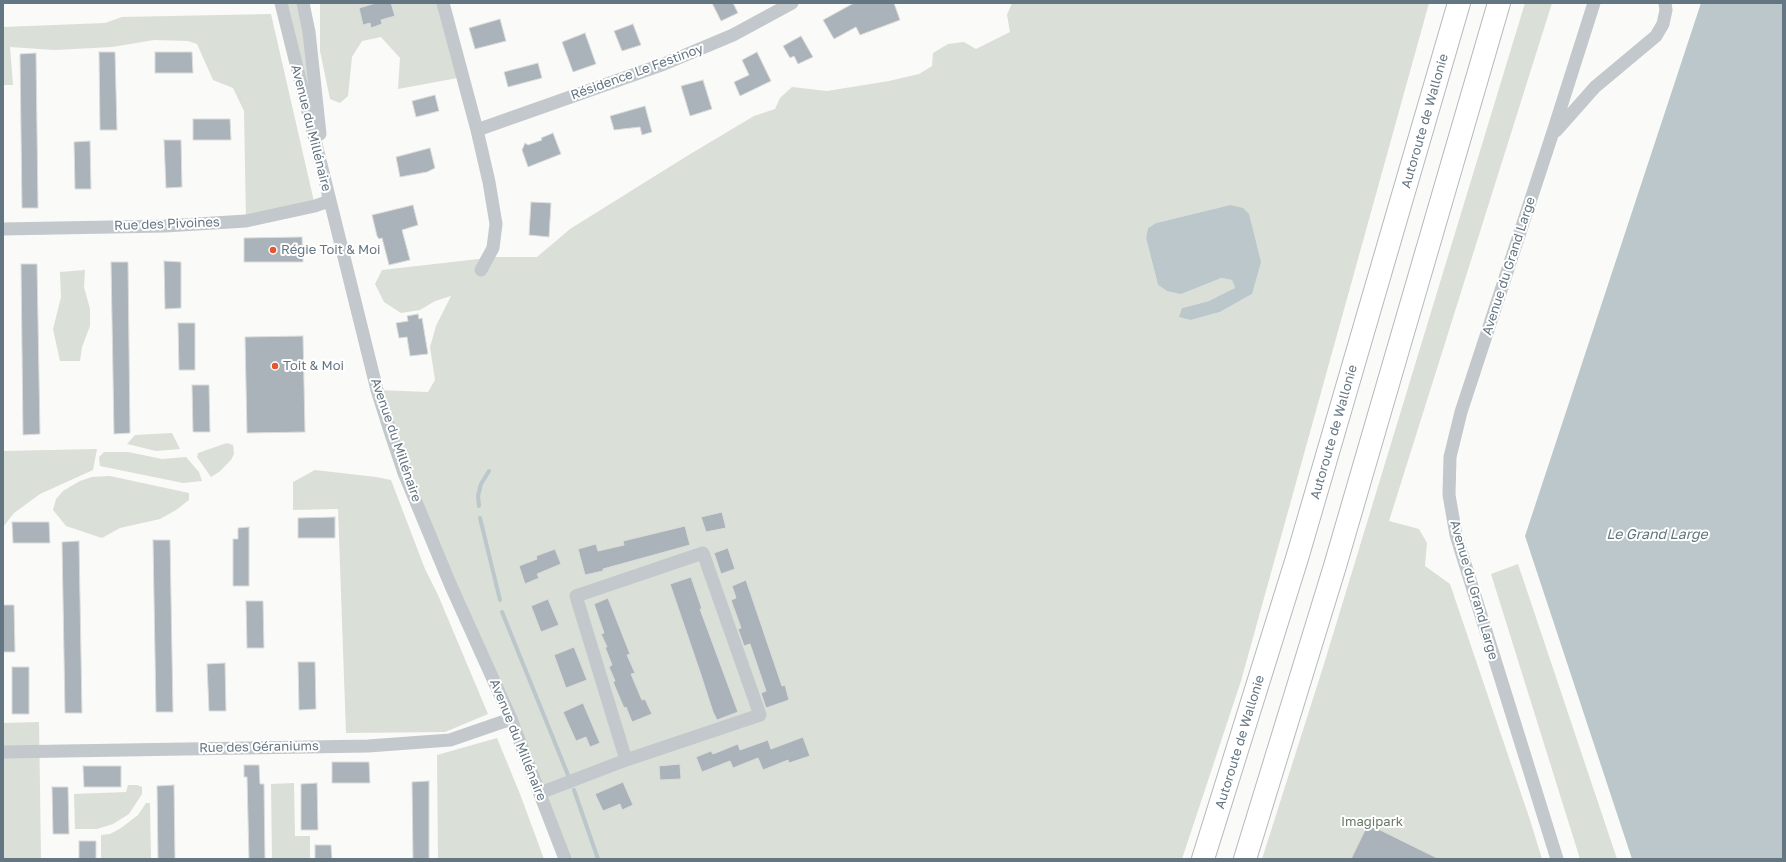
<!DOCTYPE html>
<html>
<head>
<meta charset="utf-8">
<style>
	body { margin:0 }
	#map { position:relative; width:1786px; height:862px; overflow:hidden; background:#fafaf8; font-family:"Golos Text",sans-serif }
	canvas { display:block }
	.frame { position:absolute; inset:0; border:4px solid #657683; pointer-events:none }
</style>
</head>
<body>
<div id="map">
<canvas width="1786" height="862"></canvas>
<div class="frame"></div>
</div>
<script>
const context = document.querySelector('canvas').getContext('2d');
context.lineJoin = 'round';
function fillPath(path, color) {
  context.fillStyle = color;
  context.fill(path, 'evenodd');
}
function toPath(rows) {
  const path = new Path2D();
  for (const r of rows) {
    path.moveTo(r[0], r[1]);
    for (let i = 2; i < r.length; i += 2) path.lineTo(r[i], r[i + 1]);
  }
  return path;
}
function strokePath(path, color, width, dash) {
  context.strokeStyle = color;
  context.lineWidth = width;
  context.lineCap = dash ? 'butt' : 'round';
  context.setLineDash(dash || []);
  context.stroke(path);
}
function label(font, color, halo, rows, align = 'center') {
  context.font = font + ' "Golos Text",sans-serif';
  context.lineWidth = 4;
  context.setLineDash([]);
  context.textBaseline = 'middle';
  context.strokeStyle = halo;
  context.fillStyle = color;
  for (const [text, x, y, turn = 0] of rows) {
    context.save();
    context.translate(x, y);
    context.rotate((+turn || 0) * Math.PI / 180);
    context.textAlign = isNaN(turn) ? turn : align;
    if (halo) context.strokeText(text, 0, 0);
    context.fillText(text, 0, 0);
    context.restore();
  }
}
const green = toPath([
	[281,3,303,3,329,201],
	[320,3,443,3,463,77,398,89,400,58,381,37,362,41,352,57,348,96,340,103,330,99,320,51],
	[1012,3,1429,3,1241,681,1182,859,565,859,377,390,428,392,435,380,430,347,436,326,451,296,435,301,420,310,401,313,384,302,375,284,382,270,496,257,537,257,570,229,687,156,754,116,775,109,780,98,792,87,827,91,889,81,919,74,932,66,933,53,948,44,964,42,976,49,1010,32,1007,15],
	[1230,205,1252,294,1220,312,1191,320,1182,308,1209,301,1225,294,1235,288,1232,280,1221,278,1167,291,1158,285,1146,238,1148,228,1156,223],
	[1525,3,1552,3,1389,521,1419,529,1427,543,1425,566,1450,584,1530,820,1542,859,1262,859,1324,664],
	[271,14,315,206,246,221,244,111,233,88,213,80,197,44,188,41,154,40,112,47,54,50,10,47,13,85,3,85,3,27,105,23,122,17],
	[85,270,84,287,90,309,90,326,82,347,80,361,60,361,53,329,61,297,60,272],
	[172,433,180,449,156,451,127,444,135,435],
	[227,443,233,445,234,454,231,460,219,472,211,477,197,457,198,453],
	[97,449,93,470,40,494,14,513,3,527,3,451],
	[104,452,128,452,162,459,186,457,199,472,202,481,183,483,100,466,99,457],
	[315,470,376,477,391,480,425,569,438,595,488,714,445,732,346,733,338,509,293,510,293,482],
	[110,476,189,493,189,500,176,510,160,519,120,528,102,538,66,526,53,510,56,499,63,491,80,481,92,477],
	[1518,564,1617,859,1580,859,1491,574],
	[39,722,41,859,3,859,3,723],
	[497,738,520,794,544,859,438,859,437,755],
	[294,783,295,836,310,836,310,859,272,859,271,784],
	[128,785,137,785,142,787,142,794,129,814,113,824,97,829,75,829,74,794,126,792],
	[146,803,150,803,151,859,101,859,101,835,110,834,121,828,138,815]
]);
const water = toPath([
	[1701,3,1783,3,1783,859,1632,859,1525,536],
	[1230,205,1243,208,1249,214,1261,262,1252,294,1220,312,1191,320,1179,317,1182,308,1209,301,1235,288,1232,280,1221,278,1181,294,1167,291,1158,285,1146,238,1148,228,1156,223]
]);
const stream = toPath([
	[479,506,478,496,481,484,489,471],
	[480,518,500,600],
	[502,612,568,775],
	[574,790,598,859]
]);
const building = toPath([
	[376,3,391,3,395,16,381,20,382,24,371,28,370,23,363,25,359,8,376,3],
	[712,3,733,3,738,13,721,21,712,3],
	[854,3,894,3,900,20,860,35,856,27,834,39,823,20,854,3],
	[500,19,506,41,475,49,469,28,500,19],
	[633,24,641,45,622,51,614,31,633,24],
	[585,33,596,64,573,72,562,42,585,33],
	[801,36,813,57,798,64,794,56,790,58,783,46,801,36],
	[99,52,115,52,117,130,100,130,99,52],
	[155,52,192,52,193,73,155,73,155,52],
	[757,52,771,81,740,96,734,82,749,75,742,60,757,52],
	[36,53,38,208,22,208,20,54,36,53],
	[538,63,542,78,508,87,504,72,538,63],
	[703,80,712,109,690,116,681,86,703,80],
	[435,95,439,111,416,117,412,101,435,95],
	[645,106,652,132,642,135,640,127,614,130,610,116,645,106],
	[193,119,230,119,231,140,193,140,193,119],
	[553,133,561,154,528,167,522,150,525,143,528,145,542,140,541,138,553,133],
	[164,140,181,140,182,187,166,188,164,140],
	[90,141,91,189,75,189,74,142,90,141],
	[430,148,435,168,427,172,400,177,396,157,430,148],
	[531,202,551,203,549,237,529,235,531,202],
	[413,205,418,225,402,230,410,260,389,265,382,238,379,239,377,236,372,215,413,205],
	[302,237,303,262,244,262,244,238,302,237],
	[164,261,181,262,181,308,165,309,164,261],
	[111,262,128,262,130,433,114,434,111,262],
	[21,264,37,264,40,434,23,435,21,264],
	[418,314,419,319,422,318,428,354,410,356,407,337,399,338,396,323,408,321,407,316,418,314],
	[178,323,195,323,195,370,179,370,178,323],
	[303,336,305,432,247,433,245,337,303,336],
	[192,385,209,385,210,432,193,432,192,385],
	[722,512,726,528,706,532,701,517,722,512],
	[335,517,335,538,298,538,298,518,335,517],
	[12,522,49,522,50,543,13,543,12,522],
	[685,526,690,545,603,569,603,571,585,575,578,549,596,544,598,551,624,545,623,541,685,526],
	[249,527,249,586,233,586,233,539,238,539,238,528,249,527],
	[153,540,170,540,173,712,156,712,153,540],
	[79,541,82,713,65,713,62,542,79,541],
	[728,548,735,569,721,574,714,553,728,548],
	[555,549,561,564,537,574,539,578,525,584,519,566,537,559,536,556,555,549],
	[691,577,702,609,700,609,738,712,717,720,713,712,700,672,670,584,691,577],
	[746,580,782,686,785,685,789,700,766,708,761,693,766,691,750,644,744,646,738,629,741,628,731,600,736,598,732,586,746,580],
	[608,598,630,654,627,655,635,673,631,674,642,700,645,699,652,714,632,722,626,707,624,708,613,682,615,681,609,667,612,665,605,647,607,647,601,634,604,633,594,604,608,598],
	[548,599,559,625,541,632,531,606,548,599],
	[246,601,263,601,264,648,247,648,246,601],
	[3,605,14,605,15,652,3,652,3,605],
	[574,647,587,680,566,688,554,655,574,647],
	[298,662,315,662,316,709,299,710,298,662],
	[225,663,226,711,209,711,207,664,225,663],
	[12,667,29,667,29,714,12,714,12,667],
	[583,703,600,743,590,747,586,737,576,741,563,712,583,703],
	[803,737,810,756,789,763,788,760,763,770,758,758,733,768,730,761,702,772,696,757,711,751,713,754,738,744,740,750,768,740,771,749,803,737],
	[332,762,369,762,370,783,332,783,332,762],
	[680,764,681,779,660,780,659,766,680,764],
	[244,765,259,765,260,784,264,784,265,859,249,859,247,777,244,777,244,765],
	[83,766,121,766,121,787,84,787,83,766],
	[429,781,429,859,413,859,412,782,429,781],
	[623,782,633,805,622,810,620,804,603,811,595,794,623,782],
	[317,783,318,830,301,830,301,784,317,783],
	[174,785,175,859,158,859,157,786,174,785],
	[52,787,68,787,69,834,53,834,52,787],
	[1368,824,1439,859,1351,859,1368,824],
	[79,841,96,841,96,859,79,859,79,841],
	[315,845,331,845,332,859,315,859,315,845]
]);
const minor = toPath([
	[281,3,377,390,391,434,404,473,451,586,511,719,565,859],
	[303,3,309,32,320,134],
	[443,3,477,130,489,182,496,224,493,248,481,270],
	[477,130,664,64,733,35,792,3],
	[1556,131,1595,87,1656,36,1663,24,1666,10,1665,3],
	[3,229,165,226,246,221,315,206,329,201,328,194],
	[3,752,368,746,450,740,511,719],
	[540,793,626,760,760,715,703,553,576,596,626,760],
	[1557,859,1456,535,1449,495,1450,457,1461,412,1552,135,1594,3]
]);
const motorway = toPath([
	[1203,859,1298,555,1459,3],
	[1245,859,1335,566,1499,3]
]);
const markers = [
	[273,250,4,"#e4572e"],
	[275,366,4,"#e4572e"]
];
const streetNames = [
	["Résidence Le Festinoy",637,72,-20],
	["Autoroute de Wallonie",1425,121,-74],
	["Avenue du Millénaire",311,128,76],
	["Rue des Pivoines",167,224,-2],
	["Avenue du Grand Large",1509,266,-72],
	["Autoroute de Wallonie",1334,432,-74],
	["Avenue du Millénaire",396,440,71],
	["Avenue du Grand Large",1474,590,74],
	["Avenue du Millénaire",518,740,68],
	["Autoroute de Wallonie",1240,742,-73],
	["Rue des Géraniums",259,747,-1]
];
const poiNames = [
	["Régie Toit & Moi",281,250],
	["Toit & Moi",283,366]
];
const parkNames = [
	["Imagipark",1372,822]
];
const waterNames = [
	["Le Grand Large",1657,535]
];
fillPath(green, '#dadfd7');
fillPath(water, '#bbc7cb');
strokePath(stream, '#bbc7cb', 4);
fillPath(building, '#aab3b9');
strokePath(building, '#dcdcda', 1);
strokePath(motorway, '#b4b9bd', 24);
strokePath(minor, '#c3c8cc', 13);
strokePath(motorway, '#fff', 22);
for (const [x, y, r, color] of markers) {
  const dot = new Path2D();
  dot.arc(x, y, r, 0, 2 * Math.PI);
  context.fillStyle = color;
  context.fill(dot);
  strokePath(dot, '#fff', 1.5);
}
label('13px', '#657683', '#fff', streetNames);
label('13px', '#657683', '#fff', poiNames, 'left');
label('13px', '#687a64', '#fff', parkNames);
label('italic 14px', '#60757c', '#fff', waterNames);
</script>
</body>
</html>
